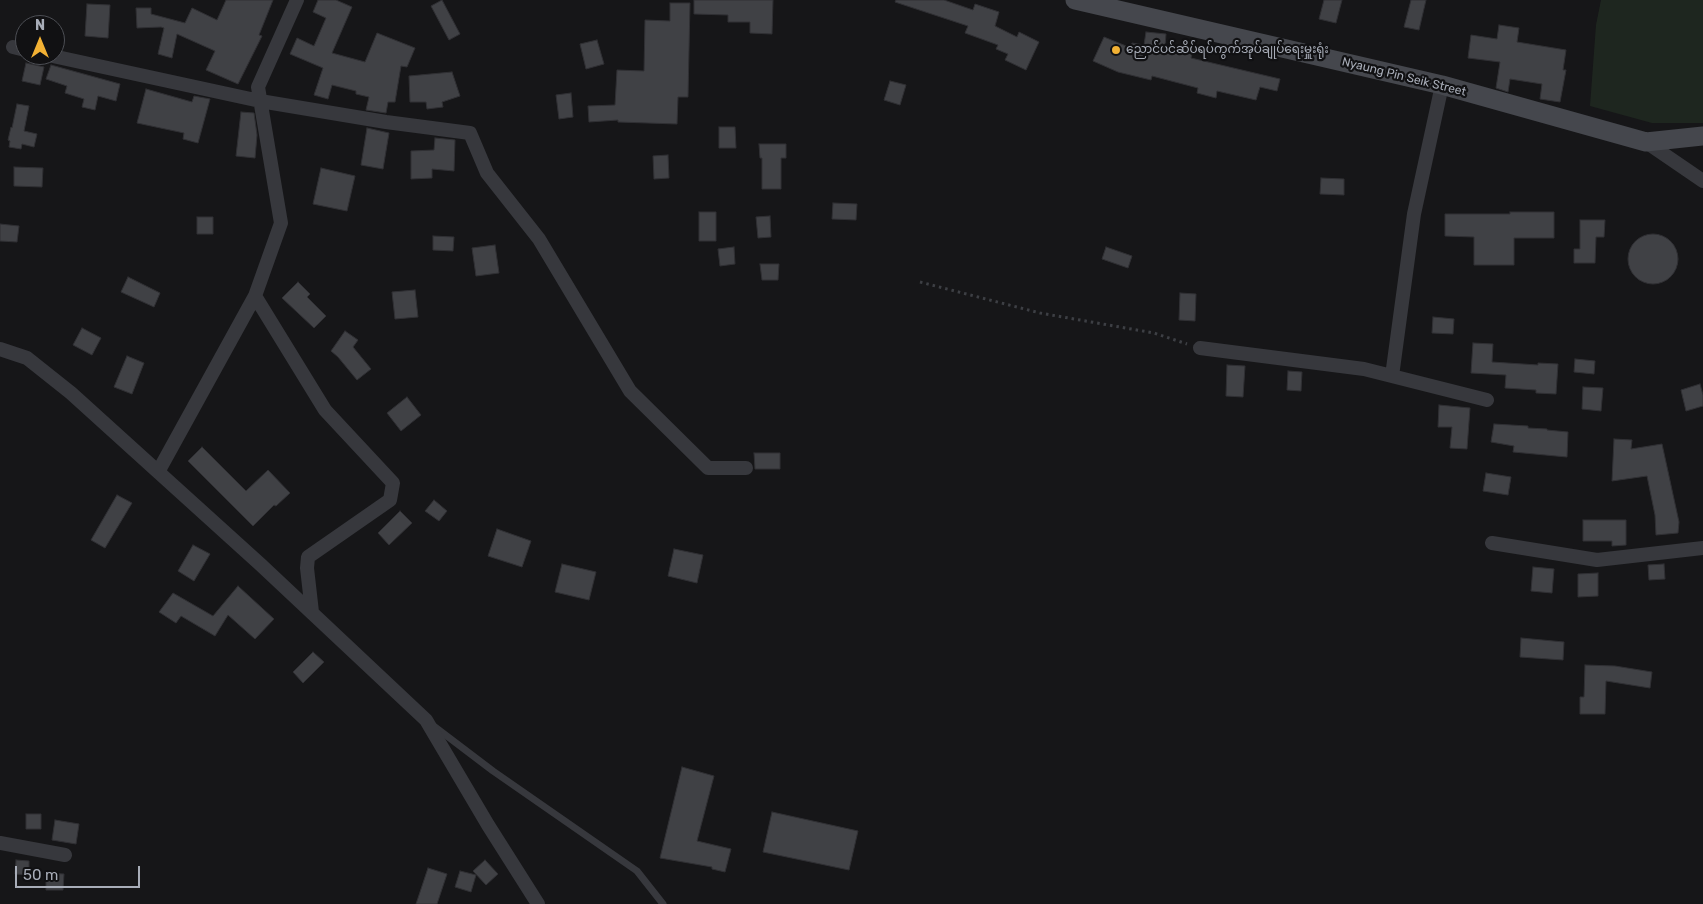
<!DOCTYPE html>
<html>
<head>
<meta charset="utf-8">
<style>
	body { margin:0 }
	#map { position:relative; width:1703px; height:904px; overflow:hidden; background:#161618; font-family:Rubik,sans-serif }
	canvas { display:block }
	.north { position:absolute; left:15px; top:15px; width:50px; height:50px; box-sizing:border-box; background:#111113; border:1px solid #4d4f55; border-radius:50%; rotate:0deg; font-size:14px; font-weight:700; line-height:20px; text-align:center; color:#a8adb8 }
	.north::after { content:''; display:block; margin:auto; width:18px; height:22px; background:#f2b134; clip-path:polygon(50% 0,100% 100%,50% 72%,0 100%) }
	.scale { position:absolute; left:15px; top:866px; width:125px; height:22px; box-sizing:border-box; border:2px solid #a8adb8; border-top:0; padding-left:6px; font-size:15px; line-height:18px; white-space:nowrap; color:#a8adb8; -webkit-text-stroke:4px #111113; paint-order:stroke }
</style>
</head>
<body>
<div id="map">
<canvas width="1703" height="904"></canvas>
<div class="north">N</div>
<div class="scale">50 m</div>
</div>
<script>
const context = document.querySelector('canvas').getContext('2d');
context.lineJoin = 'round';
function fillPath(path, color) {
  context.fillStyle = color;
  context.fill(path, 'evenodd');
}
function toPath(rows) {
  const path = new Path2D();
  for (const r of rows) {
    if (r.length === 3) {
      path.moveTo(r[0] + r[2], r[1]);
      path.arc(r[0], r[1], r[2], 0, 2 * Math.PI);
      continue;
    }
    path.moveTo(r[0], r[1]);
    for (let i = 2; i < r.length; i += 2) path.lineTo(r[i], r[i + 1]);
  }
  return path;
}
function strokePath(path, color, width, dash) {
  context.strokeStyle = color;
  context.lineWidth = width;
  context.lineCap = dash ? 'butt' : 'round';
  context.setLineDash(dash || []);
  context.stroke(path);
}
function label(font, color, halo, rows, align = 'center') {
  context.font = font + ' Rubik,"Noto Sans Myanmar",sans-serif';
  context.lineWidth = 4.5;
  context.setLineDash([]);
  context.textBaseline = 'middle';
  context.strokeStyle = halo;
  context.fillStyle = color;
  for (const [text, x, y, turn = 0] of rows) {
    context.save();
    context.translate(x, y);
    context.rotate((+turn || 0) * Math.PI / 180);
    context.textAlign = isNaN(turn) ? turn : align;
    if (halo) context.strokeText(text, 0, 0);
    context.fillText(text, 0, 0);
    context.restore();
  }
}
const green = toPath([
	[1601,0,1703,0,1703,123,1652,123,1590,106,1596,25]
]);
const building = toPath([
	[226,0,273,0,259,35,262,36,238,84,206,70,215,51,177,34,172,58,158,54,164,28,161,27,137,28,136,8,151,8,151,14,185,23,192,8,217,20,226,0],
	[318,0,336,0,352,7,332,53,365,62,377,33,415,48,407,67,401,66,395,102,388,102,386,113,366,110,369,97,356,94,356,91,332,85,328,99,314,95,323,68,290,54,297,38,314,46,326,18,313,12,318,0],
	[442,0,460,34,449,40,431,6,442,0],
	[694,0,773,0,772,34,750,33,750,22,728,22,728,15,694,14,694,0],
	[896,0,944,0,973,10,975,4,999,12,995,26,1017,37,1019,32,1039,42,1026,70,1005,60,1008,54,996,49,998,45,965,33,968,26,895,2,896,0],
	[1324,0,1342,0,1336,23,1319,19,1324,0],
	[1411,0,1426,0,1419,30,1404,27,1411,0],
	[670,3,690,3,688,97,678,97,677,124,618,122,618,120,589,122,588,106,615,105,617,70,644,71,645,20,670,21,670,3],
	[87,4,110,5,108,38,85,36,87,4],
	[1499,25,1519,28,1517,42,1566,50,1563,70,1566,70,1560,102,1540,99,1542,84,1510,79,1508,92,1496,88,1500,62,1468,58,1471,35,1497,39,1499,25],
	[1146,32,1166,34,1165,47,1192,54,1191,58,1280,79,1277,91,1260,87,1256,100,1217,91,1216,98,1197,93,1198,88,1152,76,1151,80,1118,72,1093,61,1104,37,1131,48,1132,43,1144,45,1146,32],
	[597,40,604,64,586,69,580,44,597,40],
	[26,63,44,67,40,85,22,81,26,63],
	[51,65,120,84,116,101,98,96,95,110,82,107,84,99,65,93,67,86,46,79,51,65],
	[452,72,460,96,442,102,443,107,427,109,426,102,410,102,409,76,452,72],
	[890,81,906,85,900,105,884,100,890,81],
	[146,89,192,102,194,96,210,99,198,143,183,139,184,133,137,123,146,89],
	[571,93,573,117,559,119,556,95,571,93],
	[17,104,29,106,24,131,37,134,34,147,22,144,21,149,9,147,10,141,8,140,11,127,12,128,17,104],
	[241,112,254,113,257,135,255,158,236,156,241,112],
	[719,127,735,127,736,148,719,148,719,127],
	[367,128,389,133,383,169,361,165,367,128],
	[435,138,455,140,454,171,432,169,432,178,411,179,411,151,434,150,435,138],
	[759,144,786,144,786,158,781,158,781,189,762,189,762,158,760,158,759,144],
	[668,155,669,178,654,179,653,156,668,155],
	[14,167,43,168,42,187,14,186,14,167],
	[321,168,355,176,347,211,313,204,321,168],
	[1321,178,1344,179,1344,195,1320,194,1321,178],
	[833,203,857,204,856,220,832,219,833,203],
	[699,212,716,212,716,241,699,241,699,212],
	[1510,212,1554,212,1554,238,1514,238,1514,265,1474,265,1474,237,1445,236,1445,214,1510,214,1510,212],
	[770,216,771,237,758,238,756,217,770,216],
	[197,217,213,217,213,234,197,234,197,217],
	[1580,220,1605,220,1604,237,1596,237,1595,263,1574,263,1574,249,1580,249,1580,220],
	[0,224,19,226,17,242,0,241,0,224],
	[1653,259,25],
	[433,236,454,237,453,251,433,250,433,236],
	[495,245,499,273,476,276,472,248,495,245],
	[734,247,735,264,720,266,718,249,734,247],
	[1106,247,1132,256,1128,268,1102,259,1106,247],
	[760,264,779,264,778,280,762,280,760,264],
	[128,277,160,293,154,307,121,292,128,277],
	[298,282,310,294,307,297,326,316,314,328,282,298,298,282],
	[415,290,418,317,395,319,392,292,415,290],
	[1180,293,1196,294,1195,321,1179,320,1180,293],
	[1433,317,1454,319,1453,334,1432,333,1433,317],
	[82,328,101,338,92,355,73,345,82,328],
	[345,331,358,340,353,347,371,369,357,380,338,357,331,351,345,331],
	[1473,343,1493,344,1492,362,1538,365,1538,363,1558,364,1556,394,1536,393,1536,390,1505,388,1506,375,1471,373,1473,343],
	[127,356,144,363,132,394,114,387,127,356],
	[1575,359,1595,361,1594,374,1574,372,1575,359],
	[1227,365,1245,366,1243,397,1226,396,1227,365],
	[1288,371,1302,372,1301,391,1287,390,1288,371],
	[1700,384,1703,395,1703,406,1686,411,1681,390,1700,384],
	[1583,387,1603,388,1601,411,1582,409,1583,387],
	[407,397,421,415,401,431,387,413,407,397],
	[1439,405,1470,408,1467,449,1450,448,1452,427,1438,427,1439,405],
	[1494,424,1528,426,1528,428,1547,429,1547,430,1568,432,1567,457,1513,452,1514,446,1491,442,1494,424],
	[1614,439,1632,440,1631,449,1662,444,1679,522,1678,533,1656,535,1655,515,1647,476,1612,481,1614,439],
	[202,447,246,491,268,470,290,493,276,506,274,505,253,526,188,461,202,447],
	[754,453,780,453,780,469,755,469,754,453],
	[1486,473,1511,477,1508,495,1483,491,1486,473],
	[117,495,132,503,105,548,91,540,117,495],
	[434,500,447,511,439,521,425,511,434,500],
	[400,511,412,523,389,545,378,533,400,511],
	[1583,520,1626,520,1626,545,1612,546,1612,541,1583,541,1583,520],
	[497,529,531,541,522,567,488,556,497,529],
	[193,545,210,554,194,581,178,571,193,545],
	[674,549,703,555,697,583,668,576,674,549],
	[562,564,596,572,589,600,555,592,562,564],
	[1664,564,1665,579,1649,580,1648,565,1664,564],
	[1533,567,1554,569,1552,593,1531,591,1533,567],
	[1598,573,1598,596,1578,597,1578,574,1598,573],
	[238,586,274,619,255,639,228,615,215,636,181,616,176,623,159,612,173,593,213,616,238,586],
	[1521,638,1564,642,1563,660,1520,657,1521,638],
	[313,652,324,662,303,683,293,672,313,652],
	[1585,665,1615,666,1652,672,1650,688,1606,681,1605,714,1580,714,1580,697,1584,697,1585,665],
	[682,767,714,776,697,841,731,849,725,872,712,869,712,867,660,858,682,767],
	[772,812,858,831,849,870,763,852,772,812],
	[26,814,41,814,41,829,26,829,26,814],
	[55,820,79,824,76,844,52,840,55,820],
	[16,860,29,861,29,875,15,874,16,860],
	[485,860,498,874,486,885,473,871,485,860],
	[428,868,447,874,437,904,416,904,428,868],
	[460,871,476,875,471,892,455,887,460,871],
	[46,873,64,874,63,890,46,890,46,873]
]);
const path = toPath([
	[920,282,1040,313,1154,333,1187,344]
]);
const lane = toPath([
	[435,727,493,771,637,871,663,904]
]);
const street = toPath([
	[13,47,25,50],
	[48,55,260,101,386,122,470,133,487,173,539,239,630,391,708,468,746,468],
	[1646,142,1703,181],
	[255,296,325,410,393,483,390,500,308,557,307,568,312,612],
	[1200,348,1364,369,1487,400],
	[0,349,27,358,71,393,261,565,426,720,488,825,538,904],
	[1392,376,1414,214,1442,85],
	[158,472,255,296,281,223,258,87,297,0],
	[1492,543,1597,560,1703,548],
	[0,843,65,855]
]);
const secondary = toPath([
	[1075,0,1442,85,1646,142,1703,136]
]);
const markers = [
	[1116,50,5,"#f2b134"]
];
const poiNames = [
	["ညောင်ပင်ဆိပ်ရပ်ကွက်အုပ်ချုပ်ရေးမှူးရုံး",1126,50]
];
const streetNames = [
	["Nyaung Pin Seik Street",1404,77,14]
];
fillPath(green, '#1e261f');
fillPath(building, '#404145');
strokePath(building, '#303034', 1);
strokePath(path, '#3d3f44', 3, [2.5, 4]);
strokePath(lane, '#37383d', 7);
strokePath(street, '#37383d', 14);
strokePath(secondary, '#45474d', 19);
for (const [x, y, r, color] of markers) {
  const dot = new Path2D();
  dot.arc(x, y, r, 0, 2 * Math.PI);
  context.fillStyle = color;
  context.fill(dot);
  strokePath(dot, '#111113', 2);
}
label('12px', '#a8adb8', '#111113', poiNames, 'left');
label('12px', '#a8adb8', '#111113', streetNames);
</script>
</body>
</html>
